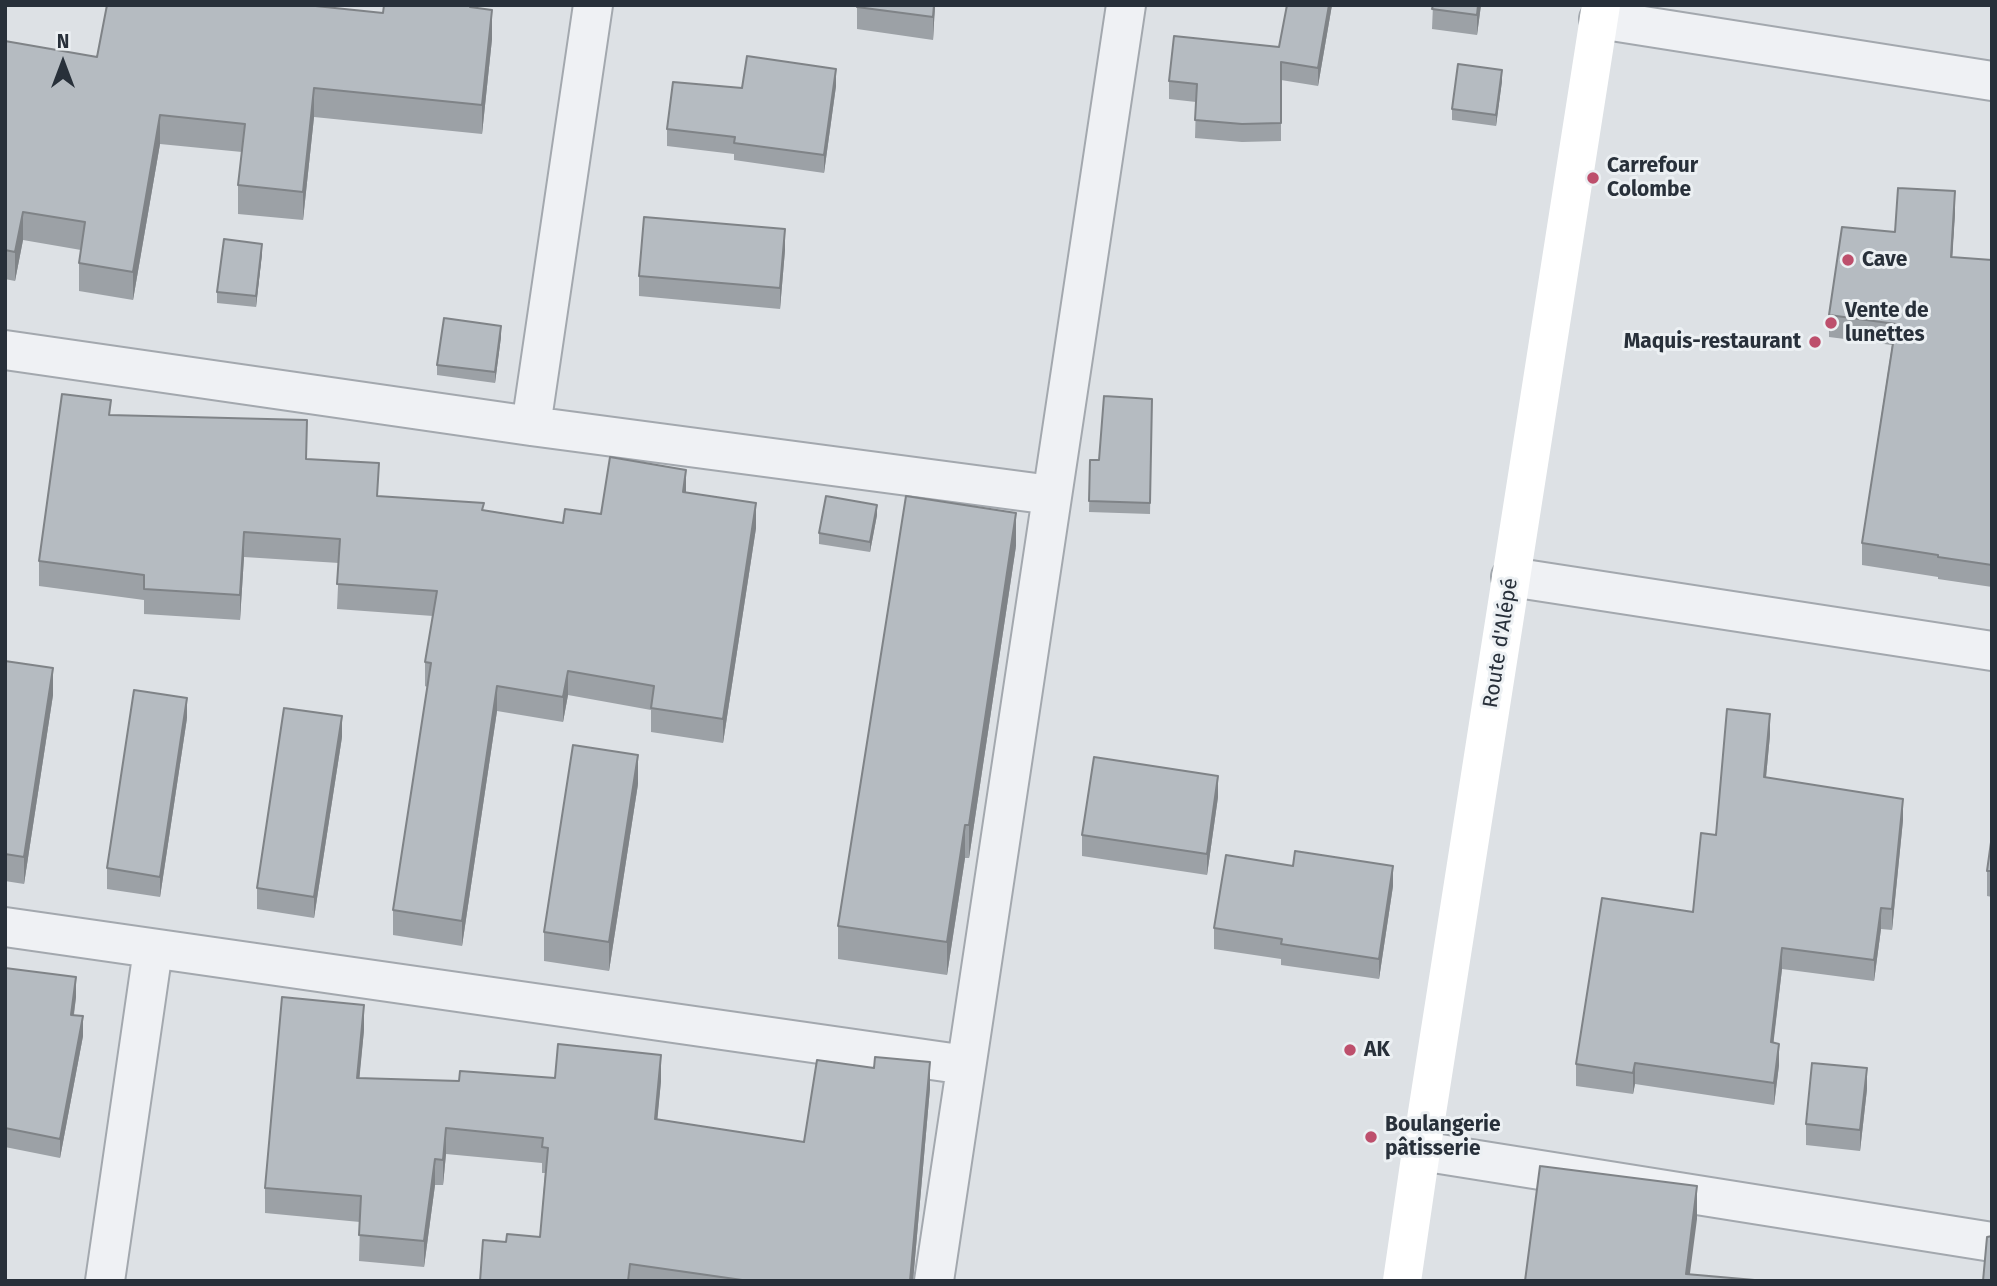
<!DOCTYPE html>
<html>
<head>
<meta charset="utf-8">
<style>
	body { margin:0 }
	#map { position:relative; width:1997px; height:1286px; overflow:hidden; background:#dde1e5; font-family:"Fira Sans",sans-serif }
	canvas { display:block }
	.frame { position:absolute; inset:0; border:7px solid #28303a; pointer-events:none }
	.north { position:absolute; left:28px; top:28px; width:70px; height:70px; -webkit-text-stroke:5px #ecf0f3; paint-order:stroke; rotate:0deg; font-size:19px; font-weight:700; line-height:28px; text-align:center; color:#28303a }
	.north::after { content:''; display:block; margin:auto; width:24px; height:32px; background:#28303a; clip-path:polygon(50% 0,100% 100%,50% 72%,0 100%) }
</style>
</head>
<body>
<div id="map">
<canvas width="1997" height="1286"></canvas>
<div class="frame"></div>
<div class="north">N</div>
</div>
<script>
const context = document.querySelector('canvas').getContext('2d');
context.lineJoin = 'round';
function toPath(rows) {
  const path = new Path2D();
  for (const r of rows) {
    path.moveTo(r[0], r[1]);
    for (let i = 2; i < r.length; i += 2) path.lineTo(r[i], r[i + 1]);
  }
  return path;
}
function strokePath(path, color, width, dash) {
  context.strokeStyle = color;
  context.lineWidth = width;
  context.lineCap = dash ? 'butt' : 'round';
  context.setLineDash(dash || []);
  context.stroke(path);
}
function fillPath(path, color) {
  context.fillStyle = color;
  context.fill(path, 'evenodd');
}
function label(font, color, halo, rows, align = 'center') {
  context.font = font + ' "Fira Sans",sans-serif';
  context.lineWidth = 6;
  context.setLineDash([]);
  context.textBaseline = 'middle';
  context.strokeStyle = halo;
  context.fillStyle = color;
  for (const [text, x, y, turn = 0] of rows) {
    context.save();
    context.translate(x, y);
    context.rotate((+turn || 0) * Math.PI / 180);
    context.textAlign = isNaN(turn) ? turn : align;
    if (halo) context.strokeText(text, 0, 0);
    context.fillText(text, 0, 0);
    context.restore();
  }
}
const minor = toPath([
	[1599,19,1992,81],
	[5,350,531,426,1051,495],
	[531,426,593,5],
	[1511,577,1992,651],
	[5,927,966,1065],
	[1421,1151,1992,1242],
	[105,1281,153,950],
	[934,1281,1126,5]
]);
const secondary = toPath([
	[1402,1281,1421,1151,1601,5]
]);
const wall = toPath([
	[384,5,473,5,473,8,492,39,482,134,314,117,303,220,238,214,238,185,242,152,160,144,133,300,79,291,79,263,81,250,23,240,15,281,5,279,5,41,97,57,383,13],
	[857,5,935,5,933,40,857,29],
	[1287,5,1332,5,1318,86,1281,80,1281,141,1242,142,1195,138,1196,102,1169,99,1169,81,1279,47],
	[1433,5,1481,5,1477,35,1432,29],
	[1502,81,1496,126,1452,120,1452,109],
	[836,86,824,173,734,160,734,154,667,146,667,129,742,88],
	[1955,213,1952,257,1992,260,1992,587,1938,579,1938,577,1862,565,1862,543,1892,345,1829,337,1829,315,1895,232],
	[785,250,780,309,639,296,639,276],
	[262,254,256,307,217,303,217,292],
	[501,337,495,383,437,375,437,365],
	[1152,399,1150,514,1089,512,1090,460,1099,460],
	[111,416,307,459,378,496,484,510,563,523,686,493,756,528,723,743,651,732,651,710,568,695,563,722,497,711,462,946,393,935,393,910,427,687,425,686,425,662,433,616,337,609,339,563,244,557,240,620,144,614,144,600,39,586,39,561],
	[877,515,870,552,819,544,819,533],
	[1016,546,969,858,965,858,947,975,838,959,838,926],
	[5,661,53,695,24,884,5,881],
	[187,718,160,897,107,889,107,868],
	[1770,735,1766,777,1903,820,1892,930,1881,929,1874,981,1782,969,1773,1043,1779,1065,1774,1105,1635,1084,1633,1094,1576,1086,1576,1064,1693,912,1716,835],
	[342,737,314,918,257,909,257,888],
	[638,784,609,971,544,961,544,932],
	[1218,797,1207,875,1082,856,1082,835],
	[1992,835,1992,897,1987,896,1987,871],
	[1393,886,1379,979,1281,965,1281,959,1214,949,1214,928],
	[5,968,76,997,74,1015,83,1036,60,1158,5,1147],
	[364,1030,359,1078,459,1081,555,1078,661,1081,657,1119,804,1142,930,1088,913,1281,480,1281,506,1242,540,1237,545,1173,542,1173,542,1163,446,1154,443,1185,435,1185,424,1267,359,1261,360,1222,265,1213,265,1188],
	[1867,1089,1860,1151,1806,1145,1806,1124]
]);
const shadedWall = toPath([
	[934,5,935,5,933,40,933,17],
	[1329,5,1332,5,1318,86,1318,68],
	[1478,5,1481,5,1477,35,1477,15],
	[492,10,492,39,482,134,482,105],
	[836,69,836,86,824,173,824,155],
	[1502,70,1502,81,1496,126,1496,115],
	[314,88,314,117,303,220,303,192],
	[160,115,160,144,133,300,133,272],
	[1955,191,1955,213,1951,279,1951,257],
	[23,212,23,240,15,281,15,252],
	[785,229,785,250,780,309,780,288],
	[262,244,262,254,256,307,256,296],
	[501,326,501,337,495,383,495,372],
	[686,470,686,495,683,492],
	[756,503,756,528,723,743,723,719],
	[877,505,877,515,870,552,870,542],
	[1016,513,1016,546,969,858,969,825],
	[244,532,244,557,240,620,240,595],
	[53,668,53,695,24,884,24,857],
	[568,671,568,695,563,722,563,697],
	[497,686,497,711,462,946,462,921],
	[187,698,187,718,160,897,160,877],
	[1770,714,1770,735,1764,798,1764,777],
	[342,716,342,737,314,918,314,897],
	[638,755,638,784,609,971,609,942],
	[1218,776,1218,797,1207,875,1207,854],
	[1903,799,1903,820,1892,930,1892,909],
	[965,825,965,858,947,975,947,942],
	[1393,866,1393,886,1379,979,1379,959],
	[1881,908,1881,929,1874,981,1874,960],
	[1782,948,1782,969,1771,1064,1771,1042],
	[76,977,76,997,71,1034,71,1015],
	[364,1005,364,1030,357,1104,357,1078],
	[83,1016,83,1036,60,1158,60,1139],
	[1779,1044,1779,1065,1774,1105,1774,1083],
	[661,1055,661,1081,655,1145,655,1119],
	[930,1062,930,1088,913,1281,910,1281],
	[1635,1063,1635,1084,1633,1094,1633,1073],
	[1867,1068,1867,1089,1860,1151,1860,1130],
	[446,1128,446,1154,443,1185,443,1160],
	[435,1159,435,1185,424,1267,424,1241],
	[1697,1186,1697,1219,1689,1281,1686,1274]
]);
const building = toPath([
	[107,5,306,5,383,13,384,5,470,5,470,7,492,10,482,105,314,88,303,192,238,185,245,124,160,115,133,272,79,263,85,222,23,212,15,252,5,250,5,41,97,57,107,5],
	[857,5,934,5,933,17,857,7,857,5],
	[1287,5,1329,5,1318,68,1281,62,1281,123,1242,124,1195,120,1197,84,1169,81,1174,36,1279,47,1287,5],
	[1433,5,1478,5,1477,15,1432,9,1433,5],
	[747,56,836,69,824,155,734,143,735,137,667,129,673,82,742,88,747,56],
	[1458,64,1502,70,1496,115,1452,109,1458,64],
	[1898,188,1955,191,1951,257,1992,260,1992,565,1938,557,1938,555,1862,543,1896,324,1829,315,1842,227,1895,232,1898,188],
	[644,217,785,229,780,288,639,276,644,217],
	[224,239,262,244,256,296,217,292,224,239],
	[444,318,501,326,495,372,437,365,444,318],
	[62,394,111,400,109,415,307,420,306,459,379,463,377,496,484,503,482,510,563,523,565,509,601,514,610,457,686,470,683,492,756,503,723,719,651,708,654,686,568,671,563,697,497,686,462,921,393,910,431,663,425,662,437,591,337,584,340,539,244,532,240,595,144,589,144,575,39,561,62,394],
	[1104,396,1152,399,1150,503,1089,501,1090,460,1099,460,1104,396],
	[826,496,877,505,870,542,819,533,826,496],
	[906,496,1016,513,969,825,965,825,947,942,838,926,906,496],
	[5,661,53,668,24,857,5,854,5,661],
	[134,690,187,698,160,877,107,868,134,690],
	[284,708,342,716,314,897,257,888,284,708],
	[1727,709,1770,714,1764,777,1903,799,1892,909,1881,908,1874,960,1782,948,1771,1042,1779,1044,1774,1083,1635,1063,1633,1073,1576,1064,1602,898,1693,912,1701,833,1716,835,1727,709],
	[573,745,638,755,609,942,544,932,573,745],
	[1094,757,1218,776,1207,854,1082,835,1094,757],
	[1992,835,1992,871,1987,871,1992,835],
	[1295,851,1393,866,1379,959,1281,944,1282,939,1214,928,1226,855,1293,866,1295,851],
	[5,968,76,977,71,1015,83,1016,60,1139,5,1128,5,968],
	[282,997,364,1005,357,1078,459,1081,460,1071,555,1078,558,1044,661,1055,655,1119,804,1142,817,1060,874,1068,875,1057,930,1062,910,1281,749,1281,630,1264,628,1281,480,1281,483,1240,506,1242,507,1234,540,1237,548,1148,542,1147,543,1138,446,1128,443,1160,435,1159,424,1241,359,1235,361,1196,265,1188,282,997],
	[1812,1063,1867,1068,1860,1130,1806,1124,1812,1063],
	[1540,1166,1697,1186,1686,1274,1766,1281,1525,1281,1540,1166],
	[1992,1236,1992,1281,1983,1281,1987,1237,1992,1236]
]);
const markers = [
	[1593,178,7,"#bd4f6c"],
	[1848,260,7,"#bd4f6c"],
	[1831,323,7,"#bd4f6c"],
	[1815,342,7,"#bd4f6c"],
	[1350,1050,7,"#bd4f6c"],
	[1371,1137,7,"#bd4f6c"]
];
const poiNames = [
	["Carrefour",1607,166],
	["Colombe",1607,190],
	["Cave",1862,260],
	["Vente de",1845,311],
	["lunettes",1845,335],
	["Maquis-restaurant",1801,342,"right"],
	["AK",1364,1050],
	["Boulangerie",1385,1125],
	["pâtisserie",1385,1149]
];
const streetNames = [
	["Route d'Alépé",1501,643,-81]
];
strokePath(minor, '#a3a8ae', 42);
strokePath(minor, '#eff1f4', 38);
strokePath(secondary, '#fff', 38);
fillPath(wall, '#9ca1a6');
fillPath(shadedWall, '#7f8387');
fillPath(building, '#b5bbc1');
strokePath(building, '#7f8387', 2);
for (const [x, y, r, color] of markers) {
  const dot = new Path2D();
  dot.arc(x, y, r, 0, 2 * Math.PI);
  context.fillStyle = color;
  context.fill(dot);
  strokePath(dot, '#ecf0f3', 2.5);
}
label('bold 21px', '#28303a', '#ecf0f3', poiNames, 'left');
label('21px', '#28303a', '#ecf0f3', streetNames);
</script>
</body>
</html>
